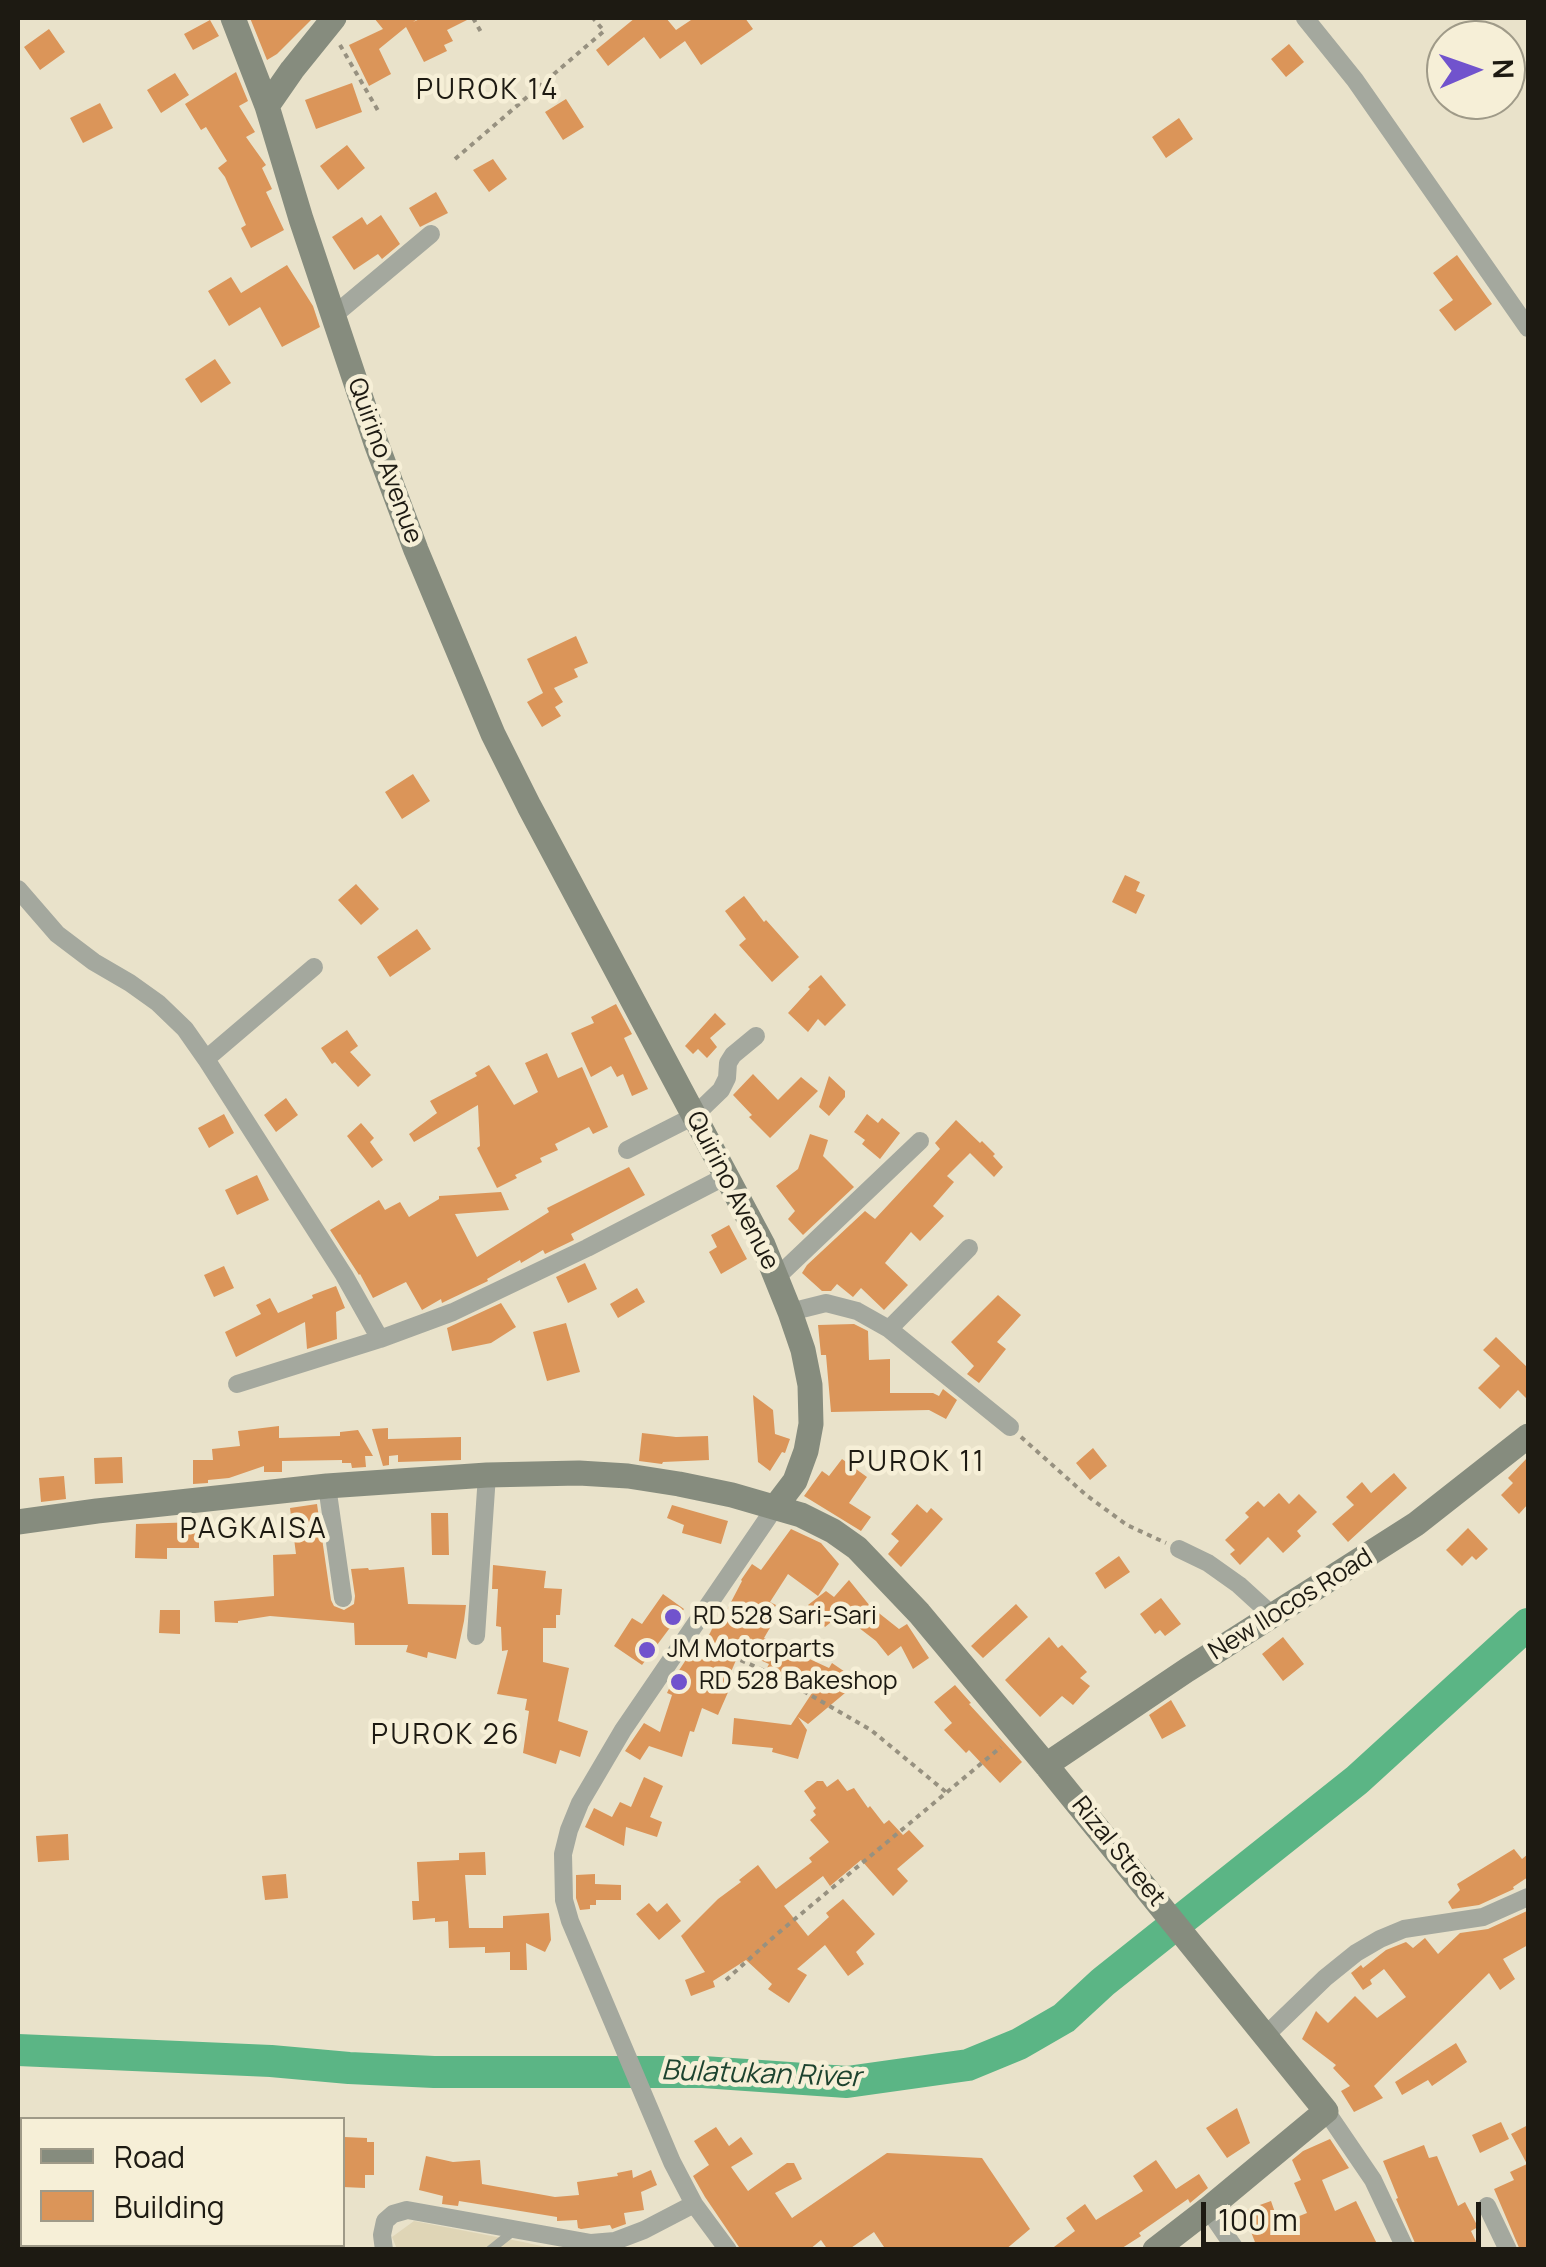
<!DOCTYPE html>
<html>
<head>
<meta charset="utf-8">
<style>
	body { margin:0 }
	#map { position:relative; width:1546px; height:2267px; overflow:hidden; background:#e9e2ca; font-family:Manrope,sans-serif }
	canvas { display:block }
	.frame { position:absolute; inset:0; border:20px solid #1d1a12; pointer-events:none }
	.legend { position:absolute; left:20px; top:2117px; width:325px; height:130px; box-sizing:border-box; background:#f6efd7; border:2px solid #9f9a88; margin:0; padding:12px 18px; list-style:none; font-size:30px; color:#1d1a12 }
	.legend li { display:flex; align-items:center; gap:20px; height:50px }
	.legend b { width:50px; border:2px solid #9f9a88 }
	.north { position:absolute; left:1426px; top:20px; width:100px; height:100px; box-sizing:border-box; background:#f6efd7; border:2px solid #9f9a88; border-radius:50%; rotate:88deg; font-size:28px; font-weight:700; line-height:40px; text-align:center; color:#1d1a12 }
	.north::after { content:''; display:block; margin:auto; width:35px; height:45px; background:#7153cd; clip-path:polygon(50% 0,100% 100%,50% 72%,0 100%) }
	.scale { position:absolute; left:1201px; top:2202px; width:280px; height:45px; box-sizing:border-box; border:5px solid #1d1a12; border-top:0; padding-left:12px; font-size:30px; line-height:35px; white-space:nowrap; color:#1d1a12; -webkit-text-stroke:8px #f6efd7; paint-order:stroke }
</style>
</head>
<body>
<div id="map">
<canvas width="1546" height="2267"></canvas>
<div class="frame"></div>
<ul class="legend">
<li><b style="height:12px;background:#868c7e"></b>Road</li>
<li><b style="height:28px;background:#db9559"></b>Building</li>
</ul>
<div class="north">N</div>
<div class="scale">100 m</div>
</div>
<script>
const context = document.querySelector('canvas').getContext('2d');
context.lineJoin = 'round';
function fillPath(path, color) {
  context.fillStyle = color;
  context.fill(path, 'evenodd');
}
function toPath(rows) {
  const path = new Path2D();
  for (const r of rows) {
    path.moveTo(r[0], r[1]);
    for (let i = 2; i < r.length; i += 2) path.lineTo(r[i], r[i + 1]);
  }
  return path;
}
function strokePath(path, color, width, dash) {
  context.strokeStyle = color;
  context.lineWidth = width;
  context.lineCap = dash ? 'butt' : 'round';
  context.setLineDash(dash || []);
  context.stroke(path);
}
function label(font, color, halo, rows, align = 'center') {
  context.font = font + ' Manrope,sans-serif';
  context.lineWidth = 9;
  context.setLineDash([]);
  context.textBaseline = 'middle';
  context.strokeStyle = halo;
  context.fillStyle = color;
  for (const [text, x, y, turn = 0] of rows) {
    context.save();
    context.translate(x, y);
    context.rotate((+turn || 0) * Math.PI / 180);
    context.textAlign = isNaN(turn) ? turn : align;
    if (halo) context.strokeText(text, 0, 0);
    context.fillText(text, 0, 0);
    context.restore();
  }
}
const built = toPath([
	[414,2221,523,2242,555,2249,397,2249,392,2237]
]);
const river = toPath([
	[18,2050,271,2061,349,2068,434,2072,703,2072,847,2082,968,2065,1019,2044,1064,2018,1103,1982,1357,1780,1528,1624]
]);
const building = toPath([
	[250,18,313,18,277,54,267,60],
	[374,18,399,18,401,20,414,18,416,20,413,22,422,18,471,18,447,30,453,41,444,45,447,51,424,62,406,27,379,49,391,74,369,86,349,45,383,29],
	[635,18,666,18,676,30,694,18,745,18,753,29,701,65,685,41,660,59,644,37,608,66,596,50],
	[210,20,219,36,193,50,184,34],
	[49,29,65,52,40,70,24,47],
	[1289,44,1304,62,1286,77,1271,59],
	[236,72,248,101,239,106,255,132,246,137,266,165,262,168,272,189,266,192,284,230,251,248,241,228,246,225,225,177,218,168,227,161,206,127,201,130,185,104],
	[175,73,189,95,161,113,147,90],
	[352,83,362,112,316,129,305,100],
	[566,99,584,127,563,140,545,112],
	[100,103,113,128,83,143,70,118],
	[1179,118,1193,139,1166,158,1152,137],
	[347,145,365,168,338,190,320,166],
	[493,159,507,179,489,192,473,170],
	[436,192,448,213,420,227,409,208],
	[381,215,400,244,382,259,378,254,354,270,332,237,362,217,367,225],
	[1457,255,1492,304,1455,331,1439,310,1453,300,1433,273],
	[287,265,313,306,320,327,282,347,260,307,229,326,208,291,231,277,241,293],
	[215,359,231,383,201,403,185,379],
	[576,636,588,663,574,669,578,677,554,688,563,702,555,707,561,716,542,727,527,702,543,693,527,659],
	[413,774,430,801,402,819,385,792],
	[1125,875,1140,882,1136,891,1145,895,1136,914,1112,902],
	[356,884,379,909,361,925,338,900],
	[744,896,764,922,766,920,799,957,772,982,739,945,746,939,725,911],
	[417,929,431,949,390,977,377,957],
	[821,975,846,1005,825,1026,818,1019,808,1032,788,1013,810,989,808,987],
	[616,1004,632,1034,624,1038,648,1089,632,1096,623,1074,617,1077,611,1066,591,1077,571,1033,594,1023,591,1017],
	[715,1013,726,1024,710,1038,717,1047,707,1058,698,1049,693,1054,685,1046],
	[347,1030,358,1046,350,1052,371,1075,358,1087,335,1062,332,1064,321,1048],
	[547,1053,558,1078,582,1067,608,1127,593,1134,589,1127,555,1144,558,1150,540,1158,542,1162,515,1175,517,1178,497,1188,477,1148,480,1146,478,1105,414,1142,409,1134,437,1113,430,1101,477,1076,475,1073,489,1065,514,1105,538,1092,525,1063],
	[753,1074,778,1100,801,1077,818,1091,770,1138,749,1117,752,1115,733,1095],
	[829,1076,845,1091,845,1097,829,1116,819,1107],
	[286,1098,298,1115,276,1132,264,1115],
	[224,1114,234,1133,209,1148,198,1128],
	[867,1114,878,1123,882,1118,900,1133,880,1159,862,1144,865,1140,854,1132],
	[956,1120,980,1143,982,1141,995,1154,993,1156,1003,1167,994,1177,970,1153,947,1176,954,1182,933,1206,944,1216,920,1241,911,1232,885,1263,908,1285,884,1310,861,1288,853,1297,837,1284,831,1291,822,1291,802,1273,807,1265,865,1211,875,1219,940,1149,935,1143],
	[361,1123,374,1138,370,1142,383,1160,372,1168,347,1136],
	[810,1134,828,1140,823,1156,854,1187,803,1235,788,1219,795,1211,776,1186,798,1169],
	[629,1167,645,1195,571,1234,574,1240,545,1254,543,1250,521,1263,520,1260,487,1279,488,1281,448,1300,442,1303,441,1299,422,1310,406,1282,373,1298,360,1274,359,1275,330,1230,379,1200,385,1210,400,1202,409,1217,439,1199,439,1196,501,1192,509,1210,455,1214,477,1257,549,1212,547,1208],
	[257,1175,269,1200,237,1215,225,1190],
	[729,1225,747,1259,721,1274,709,1252,717,1247,711,1235],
	[585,1263,597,1289,568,1303,556,1277],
	[224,1266,234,1288,214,1297,204,1275],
	[336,1286,345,1308,336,1312,337,1339,307,1349,305,1322,236,1357,225,1332,261,1314,256,1305,270,1298,278,1313,313,1298,312,1295],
	[637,1288,645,1302,618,1318,610,1304],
	[998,1295,1021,1315,997,1342,1006,1349,979,1383,967,1374,974,1366,951,1342],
	[501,1303,516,1327,491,1343,452,1351,447,1328],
	[566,1323,580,1372,547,1381,533,1332],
	[854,1324,868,1331,869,1360,890,1359,890,1393,933,1393,939,1396,943,1389,957,1400,946,1419,929,1410,831,1412,826,1355,821,1355,818,1325],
	[1496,1337,1528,1368,1528,1400,1518,1390,1500,1409,1478,1388,1500,1366,1483,1350],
	[753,1395,773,1410,775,1434,790,1439,785,1453,782,1452,770,1471,758,1462],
	[279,1426,279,1438,340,1436,340,1432,358,1430,373,1456,365,1456,366,1467,352,1468,351,1463,342,1463,342,1460,282,1461,282,1472,264,1472,264,1466,229,1478,208,1480,208,1483,193,1484,193,1460,213,1460,212,1449,240,1446,238,1431],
	[388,1428,388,1439,461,1437,461,1460,398,1462,398,1455,389,1456,389,1465,383,1466,372,1429],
	[642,1433,676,1437,708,1436,709,1460,663,1462,662,1464,639,1461],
	[1093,1448,1107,1466,1090,1480,1076,1463],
	[122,1457,123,1483,95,1484,94,1458],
	[1528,1457,1528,1504,1519,1514,1501,1495,1513,1483,1508,1478],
	[842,1459,867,1477,849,1503,871,1517,861,1531,804,1496,822,1471,829,1476],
	[1394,1473,1407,1488,1348,1542,1332,1524,1354,1505,1346,1497,1362,1482,1371,1493],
	[64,1476,66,1499,41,1502,39,1478],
	[1279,1493,1289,1504,1299,1494,1317,1512,1297,1531,1301,1536,1283,1553,1268,1537,1240,1565,1230,1554,1235,1550,1225,1540,1249,1517,1245,1513,1258,1501,1264,1507],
	[317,1504,331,1600,334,1606,344,1610,354,1604,355,1596,351,1569,368,1568,369,1570,404,1567,408,1604,466,1605,464,1621,456,1659,428,1652,427,1658,406,1652,408,1645,355,1645,354,1623,270,1616,238,1621,238,1623,215,1622,214,1601,274,1596,273,1555,296,1554,290,1508],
	[917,1504,927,1513,931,1508,943,1519,901,1567,888,1554,899,1541,891,1534],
	[672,1505,728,1521,721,1544,682,1533,684,1525,667,1518],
	[431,1513,448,1513,449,1555,432,1555],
	[199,1522,199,1548,167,1548,167,1559,135,1558,136,1524],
	[1468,1528,1488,1549,1476,1560,1472,1556,1462,1566,1446,1550],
	[791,1529,821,1543,839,1564,818,1596,788,1574,770,1602,776,1605,766,1623,771,1626,764,1638,829,1668,832,1663,851,1676,846,1684,851,1688,808,1724,798,1717,807,1730,798,1759,772,1752,773,1748,732,1744,734,1718,791,1725,814,1690,767,1668,769,1664,740,1651,724,1688,729,1690,718,1715,702,1708,694,1732,690,1731,682,1757,649,1746,640,1760,625,1751,644,1723,660,1732,672,1695,667,1693,674,1678,693,1649,700,1653,716,1621,720,1623,742,1581,741,1580,752,1564,761,1570],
	[1119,1556,1130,1572,1105,1589,1095,1573],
	[493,1565,546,1571,544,1588,562,1589,560,1615,556,1615,556,1628,543,1628,543,1662,569,1668,558,1721,588,1731,580,1757,560,1750,556,1764,523,1753,529,1711,525,1710,527,1699,497,1694,508,1650,502,1651,501,1627,496,1626,498,1589,492,1589],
	[849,1580,870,1606,899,1629,907,1624,929,1658,913,1669,901,1646,888,1656,876,1641,841,1614,825,1627,808,1605,826,1591,834,1597],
	[663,1594,684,1609,642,1665,614,1646,632,1618,642,1624],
	[1161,1598,1181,1624,1165,1636,1160,1630,1155,1634,1140,1614],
	[1016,1604,1028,1617,983,1658,971,1646],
	[160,1610,180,1610,180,1634,159,1633],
	[1049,1637,1058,1648,1062,1645,1087,1672,1080,1678,1090,1686,1073,1705,1062,1696,1040,1717,1005,1680],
	[1283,1637,1304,1664,1283,1681,1262,1654],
	[955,1685,971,1703,969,1704,1022,1762,1000,1783,969,1750,966,1753,944,1730,952,1723,934,1702],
	[1171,1700,1186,1726,1162,1739,1149,1715],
	[644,1777,663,1786,650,1817,662,1822,657,1837,626,1827,624,1846,585,1827,594,1808,612,1817,620,1802,631,1807],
	[838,1779,847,1791,854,1788,868,1808,870,1806,884,1824,889,1820,903,1835,909,1830,924,1846,897,1869,908,1881,893,1896,861,1860,830,1886,823,1876,784,1906,808,1936,829,1917,826,1913,843,1899,875,1934,856,1952,864,1964,848,1976,825,1945,797,1969,807,1975,789,2003,768,1989,772,1984,746,1960,713,1981,715,1987,691,1996,685,1980,705,1972,681,1936,718,1899,741,1882,739,1880,758,1865,776,1889,812,1862,809,1858,829,1842,810,1820,816,1815,813,1811,816,1808,804,1791,817,1781,823,1781,827,1787],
	[68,1834,69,1860,38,1862,36,1836],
	[1514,1849,1522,1859,1528,1854,1528,1877,1513,1887,1514,1889,1479,1905,1452,1909,1448,1902,1460,1890,1457,1884],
	[485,1852,486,1875,465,1875,469,1928,503,1928,503,1916,549,1913,551,1940,545,1952,526,1943,527,1970,510,1970,510,1952,485,1953,485,1947,449,1948,448,1921,435,1922,435,1918,413,1920,412,1901,419,1901,417,1862,459,1860,459,1853],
	[286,1874,288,1898,265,1900,262,1876],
	[595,1874,595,1884,621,1885,621,1900,596,1900,596,1905,590,1905,590,1909,580,1910,576,1898,576,1875],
	[649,1903,657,1912,667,1903,681,1921,659,1940,636,1914],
	[1527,1911,1528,1945,1503,1959,1515,1979,1500,1990,1489,1973,1374,2086,1383,2098,1354,2112,1341,2091,1350,2086,1333,2068,1336,2065,1302,2039,1316,2011,1328,2023,1355,1996,1377,2018,1406,1997,1384,1969,1370,1980,1372,1984,1363,1990,1351,1973,1361,1965,1363,1968,1386,1950,1406,1942,1413,1948,1425,1938,1438,1954,1460,1933,1488,1929],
	[1456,2043,1467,2062,1432,2086,1428,2080,1402,2095,1395,2082],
	[1237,2108,1250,2143,1227,2158,1206,2128],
	[1501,2122,1509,2139,1480,2153,1472,2135],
	[1528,2125,1528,2250,1520,2250,1494,2189,1514,2180,1510,2172,1527,2164,1511,2134],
	[716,2127,729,2146,741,2137,753,2154,731,2167,748,2191,787,2163,794,2163,802,2179,775,2193,792,2218,887,2153,982,2158,1030,2229,1005,2250,886,2250,874,2232,848,2250,828,2250,821,2240,809,2250,741,2250,705,2197,693,2176,709,2165,694,2141],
	[344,2137,367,2138,367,2142,374,2142,374,2175,365,2175,365,2188,343,2187],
	[1330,2139,1349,2168,1322,2180,1335,2211,1356,2201,1380,2250,1258,2250,1243,2211,1271,2201,1279,2224,1307,2213,1294,2183,1301,2180,1292,2160,1303,2151],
	[1424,2145,1429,2158,1437,2156,1458,2206,1465,2202,1478,2227,1471,2231,1480,2250,1418,2250,1396,2199,1398,2198,1383,2161],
	[426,2156,453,2162,480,2160,482,2184,555,2197,579,2195,577,2182,618,2176,617,2173,632,2170,633,2178,651,2170,657,2185,641,2192,644,2210,624,2213,626,2224,612,2229,610,2225,581,2229,578,2228,577,2220,557,2221,557,2217,459,2201,458,2206,442,2204,443,2196,419,2190],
	[1156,2160,1176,2189,1199,2174,1208,2188,1190,2203,1188,2199,1139,2233,1141,2236,1119,2250,1050,2250,1075,2231,1066,2218,1085,2204,1096,2220,1143,2191,1133,2176]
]);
const path = toPath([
	[473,18,481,32],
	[340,45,380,114],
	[455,159,604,31,593,18],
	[1021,1437,1086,1495,1127,1525,1166,1543],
	[704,1644,781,1678,871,1730,946,1792],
	[726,1980,777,1934,1001,1747]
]);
const lane = toPath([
	[490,2250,515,2230]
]);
const street = toPath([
	[1305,18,1355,80,1528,328],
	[333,316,431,234],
	[18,889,57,934,94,962,130,983,158,1003,185,1029,206,1059,344,1275,380,1339],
	[206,1059,314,967],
	[627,1150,694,1116,721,1090,727,1078,728,1063,733,1055,756,1036],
	[777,1277,920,1141],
	[790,1312,826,1303,857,1311,889,1329,1010,1427],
	[889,1329,969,1248],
	[237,1384,380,1339,453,1312,587,1248,726,1176],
	[327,1486,343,1598],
	[1179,1549,1208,1563,1239,1585,1273,1616],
	[476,1636,487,1475],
	[1266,2035,1325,1978,1356,1953,1380,1939,1404,1929,1483,1917,1528,1897],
	[1326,2111,1373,2180,1406,2250],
	[1487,2206,1508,2250],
	[1208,2209,1236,2250],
	[384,2250,382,2235,385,2221,393,2214,407,2210,591,2243,615,2241,644,2230,694,2204],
	[728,2250,694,2204,672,2162,570,1921,564,1900,563,1854,569,1830,580,1803,623,1730,776,1506]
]);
const secondary = toPath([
	[233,18,267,106,301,219,376,443,416,550,493,734,529,806,763,1245,790,1312,803,1350,810,1385,811,1424,806,1451,795,1481,776,1506],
	[267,106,292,70,334,18],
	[18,1522,97,1511,327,1486,487,1475,579,1473,628,1476,679,1484,732,1495,801,1515,833,1531,857,1548,919,1613,1046,1765,1326,2111,1208,2209,1155,2250],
	[1046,1765,1187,1670,1416,1524,1528,1436]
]);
const markers = [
	[673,1617,10,"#7153cd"],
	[647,1650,10,"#7153cd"],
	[679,1682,10,"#7153cd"]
];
const streetNames = [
	["Quirino Avenue",384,461,70],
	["Quirino Avenue",732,1191,63],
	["New Ilocos Road",1291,1605,-32],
	["Rizal Street",1118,1852,51]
];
const poiNames = [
	["RD 528 Sari-Sari",693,1617],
	["JM Motorparts",667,1650],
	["RD 528 Bakeshop",699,1682]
];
const neighbourhoodNames = [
	["PUROK 14",488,91],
	["PUROK 11",917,1463],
	["PAGKAISA",254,1530],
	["PUROK 26",446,1736]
];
const waterNames = [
	["Bulatukan River",761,2075,2]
];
fillPath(built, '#dfd5b6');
strokePath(river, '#5bb585', 32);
fillPath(building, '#db9559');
strokePath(path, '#979180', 4, [5, 5]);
strokePath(lane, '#a4a89e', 9);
strokePath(street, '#a4a89e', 18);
strokePath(secondary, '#868c7e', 25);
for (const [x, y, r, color] of markers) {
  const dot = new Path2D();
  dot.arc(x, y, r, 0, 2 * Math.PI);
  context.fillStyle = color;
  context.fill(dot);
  strokePath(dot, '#f6efd7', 4);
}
label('25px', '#1d1a12', '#f6efd7', streetNames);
label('25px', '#1d1a12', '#f6efd7', poiNames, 'left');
context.letterSpacing = '2.5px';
label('28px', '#1d1a12', '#f6efd7', neighbourhoodNames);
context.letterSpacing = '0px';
label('italic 28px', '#1d432f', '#f6efd7', waterNames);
</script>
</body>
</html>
